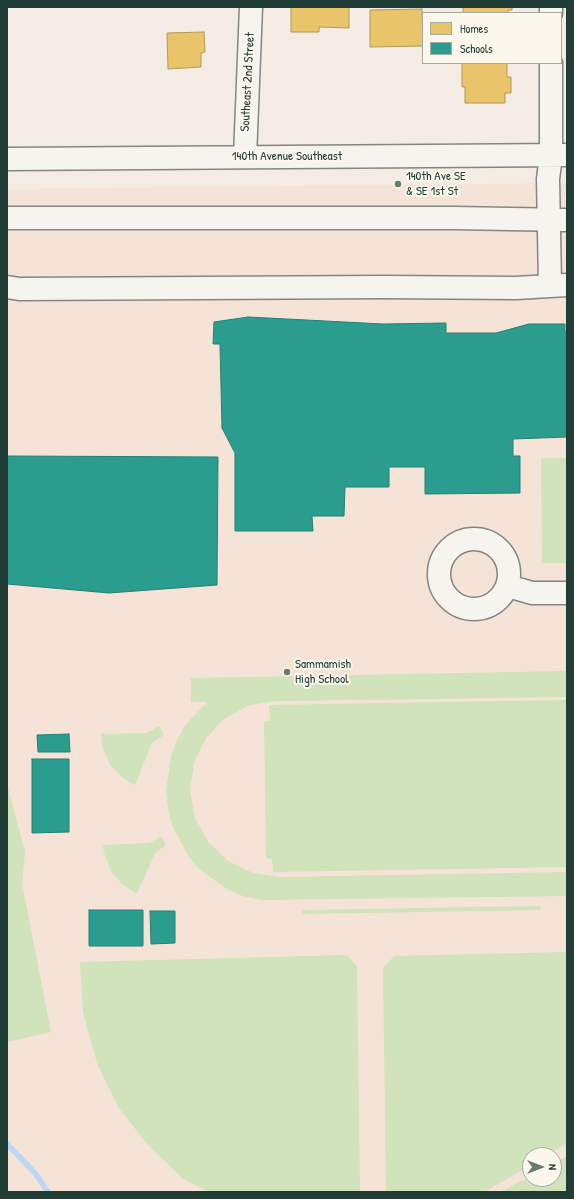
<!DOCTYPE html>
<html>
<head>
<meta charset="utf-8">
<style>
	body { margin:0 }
	#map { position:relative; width:574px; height:1199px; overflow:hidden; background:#f3ebe4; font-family:"Patrick Hand",sans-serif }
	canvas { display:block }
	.frame { position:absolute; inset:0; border:8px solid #1f3d34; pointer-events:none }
	.legend { position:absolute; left:422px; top:12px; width:140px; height:52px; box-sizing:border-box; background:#fbf7ec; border:1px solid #a3ada2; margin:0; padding:5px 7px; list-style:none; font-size:12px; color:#1f3d34 }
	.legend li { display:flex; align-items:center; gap:8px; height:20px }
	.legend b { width:20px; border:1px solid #a3ada2 }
	.north { position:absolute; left:522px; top:1147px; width:40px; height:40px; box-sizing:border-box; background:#fbf7ec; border:1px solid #a3ada2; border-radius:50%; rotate:90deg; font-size:11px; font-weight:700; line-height:16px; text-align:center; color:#1f3d34 }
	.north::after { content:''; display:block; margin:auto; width:14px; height:18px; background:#697a72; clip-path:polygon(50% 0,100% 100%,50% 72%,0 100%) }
</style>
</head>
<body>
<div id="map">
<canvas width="574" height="1199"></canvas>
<div class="frame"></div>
<ul class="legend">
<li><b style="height:11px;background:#e9c46a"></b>Homes</li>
<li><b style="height:11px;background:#2a9d8f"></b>Schools</li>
</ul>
<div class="north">N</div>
</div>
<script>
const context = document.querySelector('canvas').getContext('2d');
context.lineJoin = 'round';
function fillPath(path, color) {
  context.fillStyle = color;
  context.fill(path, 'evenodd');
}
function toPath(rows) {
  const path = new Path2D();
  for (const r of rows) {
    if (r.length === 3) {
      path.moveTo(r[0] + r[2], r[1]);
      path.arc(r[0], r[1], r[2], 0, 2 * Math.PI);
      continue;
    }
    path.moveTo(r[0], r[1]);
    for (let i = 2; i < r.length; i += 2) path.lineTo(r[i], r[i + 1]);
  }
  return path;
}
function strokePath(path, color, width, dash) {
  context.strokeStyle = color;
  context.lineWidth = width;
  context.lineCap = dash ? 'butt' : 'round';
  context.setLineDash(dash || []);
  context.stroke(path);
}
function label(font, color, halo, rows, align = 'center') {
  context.font = font + ' "Patrick Hand",sans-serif';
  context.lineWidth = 4;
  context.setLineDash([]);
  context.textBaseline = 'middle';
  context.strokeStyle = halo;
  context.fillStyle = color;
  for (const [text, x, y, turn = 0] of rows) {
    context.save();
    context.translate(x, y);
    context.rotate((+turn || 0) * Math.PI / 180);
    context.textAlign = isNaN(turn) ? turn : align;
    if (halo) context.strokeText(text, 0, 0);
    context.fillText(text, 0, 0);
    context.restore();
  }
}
const built = toPath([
	[567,183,567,1192,7,1192,7,189],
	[530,1155,554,1155,554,1179,530,1179]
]);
const green = toPath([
	[541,458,567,458,567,563,542,563],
	[567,671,567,697,277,701,250,705,225,718,206,738,194,763,190,790,195,818,208,842,228,861,253,873,280,877,567,872,567,896,262,900,245,897,229,890,200,870,189,857,172,825,168,808,166,791,171,756,177,740,186,724,207,702,191,702,191,678],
	[566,700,567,867,273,872,272,859,266,858,264,721,270,721,269,705],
	[159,726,164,735,152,743,135,785,124,779,110,765,102,747,101,734,146,733],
	[7,784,25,852,22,883,51,1032,7,1042],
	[161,836,166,845,155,853,137,894,122,884,111,871,104,853,103,845,150,843],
	[540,906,541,910,303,914,303,910],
	[567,952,567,1143,548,1155,530,1155,530,1166,484,1192,386,1192,383,968,394,956],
	[347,955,357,966,360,1192,208,1192,182,1178,148,1145,118,1107,97,1063,83,1012,80,962],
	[567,1156,567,1192,501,1192,530,1176,530,1179,554,1179,554,1163]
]);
const homes = toPath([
	[288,7,349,7,349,28,319,27,319,32,291,32,291,7,288,7],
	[463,7,512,7,512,10,508,10,508,13,463,13,463,7],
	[422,9,423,46,370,47,370,10,422,9],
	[204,32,205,52,201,53,201,67,168,69,167,33,204,32],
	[462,63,507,63,507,77,511,77,511,93,505,93,505,103,465,103,465,87,462,87,462,63]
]);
const schools = toPath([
	[248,317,383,324,446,323,446,333,496,333,529,324,565,324,565,332,567,332,567,437,513,439,513,456,520,456,520,493,425,494,425,467,389,467,389,487,345,487,344,516,312,516,313,531,235,531,235,453,222,428,220,344,213,344,214,322,248,317],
	[7,456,218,457,217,585,109,593,7,584,7,456],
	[69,734,70,752,38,752,37,735,69,734],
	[32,759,69,759,69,832,32,833,32,759],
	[89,910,143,910,143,946,89,946,89,910],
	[150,911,175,911,175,943,151,944,150,911]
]);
const stream = toPath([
	[7,1144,35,1173,48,1192]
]);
const minor = toPath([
	[551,13,551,7],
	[245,157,251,7],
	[7,159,567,155],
	[7,218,454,218,567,220],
	[550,285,548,179,551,155,551,63],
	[7,287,19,289,383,287,516,288,567,285],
	[474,574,35],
	[508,586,532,593,567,593]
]);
const markers = [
	[398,184,4,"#697a72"],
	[287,672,4,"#697a72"]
];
const streetNames = [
	["Southeast 2nd Street",248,82,-87],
	["140th Avenue Southeast",287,157]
];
const poiNames = [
	["140th Ave SE",406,177],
	["& SE 1st St",406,192],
	["Sammamish",295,665],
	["High School",295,680]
];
fillPath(built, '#f5e3d7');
fillPath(green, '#d0e3ba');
fillPath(homes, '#e9c46a');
strokePath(homes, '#ac9c5a', 1);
fillPath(schools, '#2a9d8f');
strokePath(schools, '#278074', 1);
strokePath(stream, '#bbd9f6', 5.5);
strokePath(minor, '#848681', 25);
strokePath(minor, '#f6f4ef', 22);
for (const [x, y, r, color] of markers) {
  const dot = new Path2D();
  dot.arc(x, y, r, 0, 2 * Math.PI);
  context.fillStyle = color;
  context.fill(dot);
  strokePath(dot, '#fbf7ec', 1.5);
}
label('13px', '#1f3d34', '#fbf7ec', streetNames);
label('13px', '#1f3d34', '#fbf7ec', poiNames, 'left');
</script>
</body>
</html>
